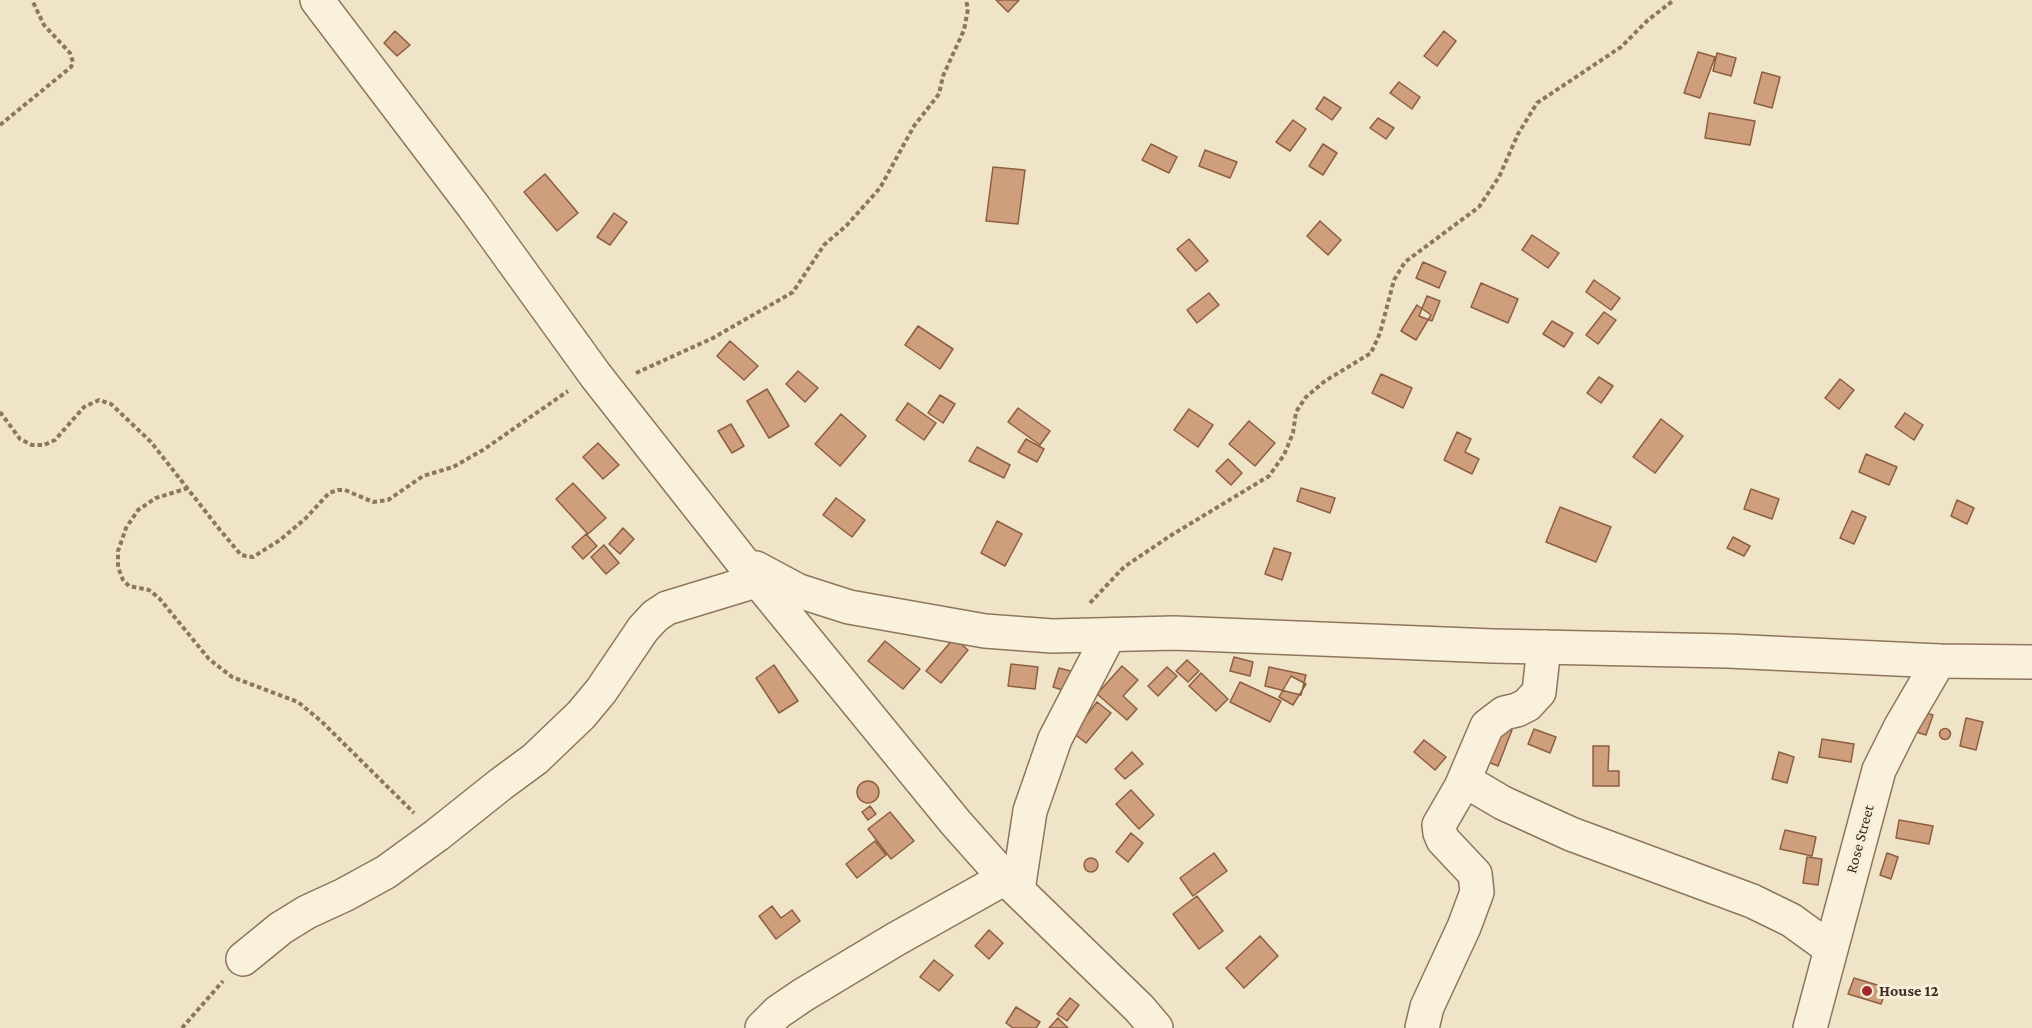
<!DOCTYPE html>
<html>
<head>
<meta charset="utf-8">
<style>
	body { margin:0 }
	canvas { display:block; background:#f0e4c8 }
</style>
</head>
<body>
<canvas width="2032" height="1028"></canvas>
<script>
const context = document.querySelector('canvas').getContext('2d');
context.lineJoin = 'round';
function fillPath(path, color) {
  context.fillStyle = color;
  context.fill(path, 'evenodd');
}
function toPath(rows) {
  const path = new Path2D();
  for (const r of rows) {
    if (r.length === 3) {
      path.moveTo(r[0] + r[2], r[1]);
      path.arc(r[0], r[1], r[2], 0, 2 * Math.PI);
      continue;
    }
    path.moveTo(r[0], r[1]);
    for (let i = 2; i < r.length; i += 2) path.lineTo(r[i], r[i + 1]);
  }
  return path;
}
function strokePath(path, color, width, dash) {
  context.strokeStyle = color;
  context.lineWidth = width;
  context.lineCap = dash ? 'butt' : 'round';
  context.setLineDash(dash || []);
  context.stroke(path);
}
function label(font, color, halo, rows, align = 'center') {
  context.font = font + ' "Crimson Pro",serif';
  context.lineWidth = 6;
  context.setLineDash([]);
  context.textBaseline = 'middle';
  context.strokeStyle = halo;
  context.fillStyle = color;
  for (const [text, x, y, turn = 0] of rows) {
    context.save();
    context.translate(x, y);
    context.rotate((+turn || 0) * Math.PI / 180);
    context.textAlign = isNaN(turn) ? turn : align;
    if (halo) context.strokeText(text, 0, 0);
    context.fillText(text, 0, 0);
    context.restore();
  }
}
const building = toPath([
	[996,0,1019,0,1008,12,996,0],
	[395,31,410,45,397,56,384,43,395,31],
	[1444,31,1456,41,1437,66,1424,56,1444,31],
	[1698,52,1715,57,1700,98,1684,93,1698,52],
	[1717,53,1736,58,1731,76,1713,71,1717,53],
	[1762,72,1780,77,1772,108,1754,103,1762,72],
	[1399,82,1420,97,1412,109,1390,93,1399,82],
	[1324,97,1341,108,1332,120,1316,109,1324,97],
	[1709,113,1755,121,1750,145,1705,138,1709,113],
	[1378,118,1394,128,1386,139,1370,128,1378,118],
	[1293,120,1306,129,1290,151,1276,142,1293,120],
	[1151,144,1177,157,1169,173,1142,160,1151,144],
	[1323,144,1337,153,1323,175,1309,166,1323,144],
	[1205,150,1237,162,1230,178,1199,166,1205,150],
	[993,167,1025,170,1018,224,986,221,993,167],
	[545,174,578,213,557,231,524,192,545,174],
	[614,213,627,222,610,245,597,237,614,213],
	[1320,221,1341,240,1328,255,1307,236,1320,221],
	[1532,235,1559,253,1548,268,1522,250,1532,235],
	[1189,239,1208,261,1196,271,1177,249,1189,239],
	[1423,262,1446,272,1439,288,1416,278,1423,262],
	[1594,280,1620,298,1611,310,1586,292,1594,280],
	[1481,283,1518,299,1508,323,1471,307,1481,283],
	[1209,293,1219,305,1197,323,1187,310,1209,293],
	[1427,296,1440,301,1432,321,1419,316,1427,296],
	[1417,305,1431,315,1416,340,1401,331,1417,305],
	[1604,312,1616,320,1598,344,1586,335,1604,312],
	[1552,321,1573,333,1564,347,1543,334,1552,321],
	[918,326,953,349,940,369,905,345,918,326],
	[730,341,758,366,744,380,717,356,730,341],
	[798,371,818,388,805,402,786,384,798,371],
	[1381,374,1412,388,1403,408,1372,393,1381,374],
	[1599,377,1613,386,1601,403,1587,393,1599,377],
	[1840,379,1854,390,1839,409,1825,398,1840,379],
	[767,389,789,426,769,438,747,401,767,389],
	[940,395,955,404,943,423,928,413,940,395],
	[908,403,936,423,924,440,896,420,908,403],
	[1018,408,1050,431,1040,445,1008,422,1018,408],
	[1189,409,1213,425,1198,447,1174,430,1189,409],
	[1905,413,1923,425,1914,440,1895,427,1905,413],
	[841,414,866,436,840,466,815,444,841,414],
	[1661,419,1683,436,1655,473,1633,457,1661,419],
	[1249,421,1275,443,1255,466,1229,444,1249,421],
	[731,424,744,446,732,453,718,431,731,424],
	[1457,432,1471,439,1465,452,1479,459,1472,474,1444,460,1457,432],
	[1026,439,1044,449,1037,462,1018,452,1026,439],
	[598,443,619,465,603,479,583,457,598,443],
	[977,447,1010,465,1004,478,969,461,977,447],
	[1866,454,1897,467,1889,485,1859,472,1866,454],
	[1228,459,1242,473,1231,485,1216,471,1228,459],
	[573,483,606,518,588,534,556,499,573,483],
	[1301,488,1335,498,1330,513,1297,501,1301,488],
	[1751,489,1779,499,1772,519,1744,509,1751,489],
	[836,498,865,520,852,537,823,515,836,498],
	[1957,500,1974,508,1967,524,1951,516,1957,500],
	[1560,507,1611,527,1596,562,1546,542,1560,507],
	[1852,511,1866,517,1854,544,1840,538,1852,511],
	[997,521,1022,534,1005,566,981,553,997,521],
	[623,528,634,539,620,554,609,544,623,528],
	[586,534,597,546,583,559,572,547,586,534],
	[1733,537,1750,546,1744,556,1727,548,1733,537],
	[604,545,619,563,606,574,591,557,604,545],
	[1274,548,1291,553,1282,580,1265,574,1274,548],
	[954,638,968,650,941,683,926,671,954,638],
	[885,641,920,669,903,689,868,661,885,641],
	[1234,657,1253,662,1250,676,1230,671,1234,657],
	[1187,660,1199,671,1188,682,1176,671,1187,660],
	[1011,664,1038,667,1035,689,1008,686,1011,664],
	[774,665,798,701,779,713,756,678,774,665],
	[1122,666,1138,680,1123,696,1137,709,1127,720,1097,694,1122,666],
	[1167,667,1177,676,1158,696,1148,686,1167,667],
	[1269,667,1306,675,1301,695,1265,686,1269,667],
	[1059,668,1078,673,1072,693,1053,687,1059,668],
	[1201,673,1228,699,1216,711,1189,686,1201,673],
	[1291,676,1306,684,1293,705,1279,697,1291,676],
	[1240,682,1281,701,1270,722,1230,702,1240,682],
	[1097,702,1111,713,1086,743,1073,733,1097,702],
	[1923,712,1933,715,1926,735,1916,732,1923,712],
	[1966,718,1983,722,1976,750,1960,746,1966,718],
	[1495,723,1512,730,1498,766,1481,759,1495,723],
	[1945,734,5.5],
	[1534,729,1556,737,1550,753,1528,744,1534,729],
	[1822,739,1854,744,1851,762,1819,757,1822,739],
	[1424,740,1446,757,1435,770,1414,752,1424,740],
	[1593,746,1609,746,1608,771,1619,771,1619,786,1593,786,1593,746],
	[1132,752,1143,764,1125,779,1115,769,1132,752],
	[1779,752,1794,757,1787,783,1772,779,1779,752],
	[868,792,11],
	[1131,790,1154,815,1139,829,1116,804,1131,790],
	[870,806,876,814,868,820,862,812,870,806],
	[890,812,914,841,891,859,868,829,890,812],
	[1899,820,1933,826,1929,844,1896,838,1899,820],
	[1785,830,1816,837,1812,856,1780,849,1785,830],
	[1131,833,1143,843,1128,862,1116,852,1131,833],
	[875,841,886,855,857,878,846,864,875,841],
	[1214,853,1227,871,1193,896,1180,878,1214,853],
	[1887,853,1898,857,1891,879,1880,875,1887,853],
	[1807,857,1822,859,1818,885,1803,883,1807,857],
	[1091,865,7],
	[1197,896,1223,931,1199,949,1173,914,1197,896],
	[772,906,781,918,792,910,800,921,776,939,759,916,772,906],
	[989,930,1003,943,989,959,975,946,989,930],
	[1260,936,1278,956,1244,988,1226,968,1260,936],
	[934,960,953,975,939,991,920,977,934,960],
	[1854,978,1887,988,1881,1004,1848,994,1854,978],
	[1070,998,1079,1005,1067,1021,1057,1014,1070,998],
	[1016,1007,1040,1022,1036,1028,1013,1028,1006,1023,1016,1007],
	[1058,1018,1068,1028,1049,1028,1058,1018]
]);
const path = toPath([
	[0,125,71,67,73,62,70,53,44,25,32,0],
	[636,373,713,338,793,292,824,245,847,225,880,188,914,126,939,94,943,76,964,30,968,9,966,0],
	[0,412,20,439,32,445,44,445,55,440,84,407,99,400,111,404,151,442,220,530,241,555,253,557,280,540,306,518,329,493,338,490,345,490,373,502,388,500,423,476,453,467,483,450,568,391],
	[188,488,156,498,138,510,126,528,118,551,118,567,123,580,129,586,149,590,159,598,209,659,232,677,298,702,321,721,414,813],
	[1090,603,1124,567,1170,536,1269,476,1284,455,1293,433,1296,412,1306,397,1325,381,1371,353,1380,333,1394,280,1405,262,1479,207,1499,177,1518,134,1537,103,1621,47,1648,20,1674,0],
	[182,1028,223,981]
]);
const minor = toPath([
	[1464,780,1503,803,1571,834,1752,901,1791,920,1831,949],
	[1018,890,1030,811,1055,739,1109,635],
	[243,959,281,928,307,912,344,895,386,872,437,835,501,784,535,759,581,715,601,691,643,629,655,616,667,608,759,580],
	[762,1028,778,1012,803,995,896,939,1005,878],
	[1422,1028,1427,1007,1464,927,1477,892,1475,874,1443,840,1440,833,1439,825,1461,787,1487,726,1504,713,1517,710,1527,705,1539,692,1544,647],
	[1810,1028,1879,770,1901,726,1939,661]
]);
const tertiary = toPath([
	[317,0,474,207,596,376,741,560,956,823,1005,878,1139,1008,1156,1028],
	[756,568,799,591,849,607,985,631,1052,636,1174,633,1493,646,1728,651,1939,661,2032,662]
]);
const markers = [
	[1867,991,6,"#9e2a2b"]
];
const streetNames = [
	["Rose Street",1860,839,-75]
];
const poiNames = [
	["House 12",1879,991]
];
fillPath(building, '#cf9f7d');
strokePath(building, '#8d5f41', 1.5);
strokePath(minor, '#8d765c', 36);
strokePath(tertiary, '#8d765c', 36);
strokePath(path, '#8d765c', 4, [4.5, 3]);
strokePath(minor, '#faf1dc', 33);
strokePath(tertiary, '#faf1dc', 33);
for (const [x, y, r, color] of markers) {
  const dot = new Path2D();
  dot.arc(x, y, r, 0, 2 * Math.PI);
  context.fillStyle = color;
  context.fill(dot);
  strokePath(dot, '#f7eed8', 2);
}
label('16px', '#3d2e20', '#f7eed8', streetNames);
label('bold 16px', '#3d2e20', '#f7eed8', poiNames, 'left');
</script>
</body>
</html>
